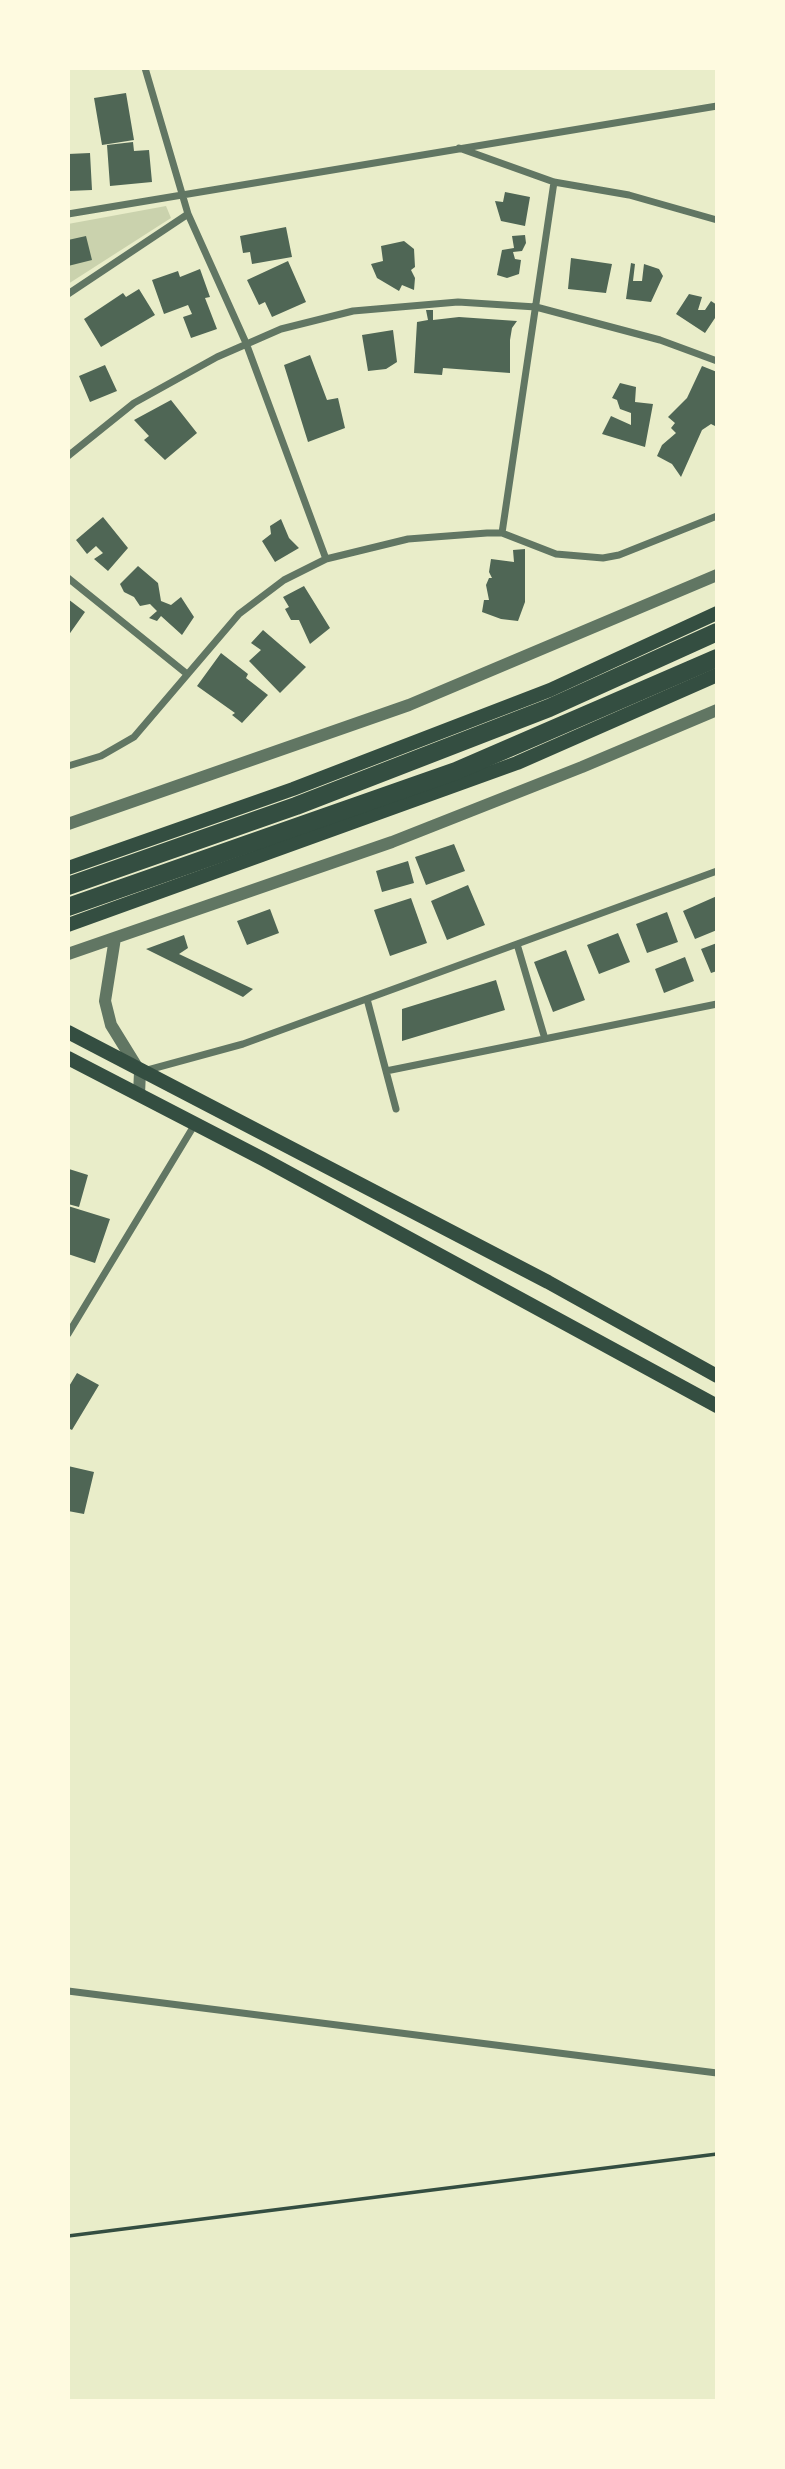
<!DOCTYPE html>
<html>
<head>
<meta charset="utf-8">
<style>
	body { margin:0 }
	#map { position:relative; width:785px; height:2469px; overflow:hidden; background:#e9edc9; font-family:Cabin,sans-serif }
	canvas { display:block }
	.frame { position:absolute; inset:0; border:70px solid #fefae0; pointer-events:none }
</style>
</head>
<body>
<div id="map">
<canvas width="785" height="2469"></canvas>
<div class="frame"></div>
</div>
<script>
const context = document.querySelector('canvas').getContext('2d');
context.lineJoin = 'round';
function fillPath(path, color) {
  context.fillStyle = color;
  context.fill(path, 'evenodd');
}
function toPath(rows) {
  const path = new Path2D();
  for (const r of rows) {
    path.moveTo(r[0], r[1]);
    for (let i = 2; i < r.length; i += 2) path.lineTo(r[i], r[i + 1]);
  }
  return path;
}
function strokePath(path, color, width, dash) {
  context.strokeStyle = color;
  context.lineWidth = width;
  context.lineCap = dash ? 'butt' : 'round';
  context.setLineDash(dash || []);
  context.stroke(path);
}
const green = toPath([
	[166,206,171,218,68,284,68,224]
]);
const building = toPath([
	[126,93,134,140,102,145,94,98],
	[133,142,134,151,149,150,152,182,110,186,107,145],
	[90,153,92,190,68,191,68,154],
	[505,192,530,197,525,226,501,221,495,201,503,202],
	[286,227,292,257,252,264,250,252,243,253,240,236],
	[525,235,526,243,522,251,513,252,515,259,521,260,519,274,507,278,497,275,502,250,514,248,512,236],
	[86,236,92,260,68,266,68,240],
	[404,241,414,249,415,267,411,270,415,278,414,290,402,285,399,291,377,278,371,264,383,261,381,246],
	[571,258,612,264,606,293,568,289],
	[288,261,306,302,272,317,265,302,259,305,247,280],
	[631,263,635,264,633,281,642,281,644,264,659,269,663,276,651,302,626,299],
	[200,269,210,297,205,298,217,329,191,338,183,317,192,314,188,305,164,314,152,280,178,271,180,277],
	[139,289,155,315,101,347,84,319,123,293,126,297],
	[689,294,702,297,698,310,705,310,711,301,717,305,717,315,705,333,676,314],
	[426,310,433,310,433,320,459,317,517,321,512,328,510,340,510,373,443,368,442,375,414,373,417,322,428,320],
	[393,330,397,362,386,369,368,371,362,335],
	[310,355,327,400,338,398,345,428,308,442,284,365],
	[105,365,117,391,90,402,79,376],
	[702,366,717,372,717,427,711,424,702,430,681,477,672,464,657,456,662,445,676,433,671,428,675,423,668,417,687,398],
	[620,383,636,387,635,402,653,404,645,447,602,434,611,416,631,425,631,413,620,409,617,400,612,398],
	[171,400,197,433,165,460,144,440,149,436,134,420],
	[103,517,128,548,108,571,94,559,103,553,96,546,87,554,76,540],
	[281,519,289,538,299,548,275,562,262,541,271,534,270,526],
	[525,549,525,602,518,621,501,619,482,612,484,600,489,600,486,585,489,578,492,578,489,572,491,559,514,562,513,550],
	[138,566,158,583,161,601,171,605,181,597,194,617,182,635,161,616,157,621,149,618,157,611,150,604,140,606,134,597,124,592,120,584],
	[304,586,330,628,310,644,299,620,291,620,285,609,289,607,283,597],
	[68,599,85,612,68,636],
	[263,630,306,667,280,693,249,661,261,650,251,643],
	[221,653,248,674,246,678,268,695,242,723,232,715,235,713,197,686],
	[454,844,465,871,426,885,415,857],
	[408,861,414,883,382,892,376,871],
	[468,885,485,925,447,940,431,901],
	[717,896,717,930,695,939,683,911],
	[411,898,427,943,390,956,374,910],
	[270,909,279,933,247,945,237,921],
	[667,912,678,942,647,953,636,924],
	[618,933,630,962,599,974,587,945],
	[184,935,188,948,179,954,253,989,243,997,146,949],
	[717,943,717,971,711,973,701,949],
	[566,950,585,1000,553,1012,534,962],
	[685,957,694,981,664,993,655,969],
	[496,980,505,1010,402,1041,402,1009],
	[69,1169,88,1175,79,1207,68,1204],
	[68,1206,110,1219,95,1263,68,1254],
	[77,1373,99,1385,72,1430,68,1428,68,1388],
	[68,1466,94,1472,84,1514,68,1511]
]);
const path = toPath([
	[68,2236,717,2154]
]);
const minor = toPath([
	[145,68,188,214,246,343,326,559,408,539,487,533,502,533,556,554,603,558,619,555,717,516],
	[459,148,554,182,629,195,717,220],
	[68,214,717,106],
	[68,294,188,214],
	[68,456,134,403,217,357,281,329,353,311,458,302,536,307,660,340,717,361],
	[502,533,554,182],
	[68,578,187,674],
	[68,766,101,756,134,737,239,614,284,580,326,559],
	[517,944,545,1039],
	[367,999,396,1109],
	[144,1071,243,1044,717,871],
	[386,1071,717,1004],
	[68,1334,195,1124],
	[68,1991,717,2073]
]);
const tertiary = toPath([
	[68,824,409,705,717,575],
	[115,938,105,1001,111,1025,140,1072,139,1094],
	[68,954,392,842,582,767,717,710]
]);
const primary = toPath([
	[68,868,293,789,550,690,717,613],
	[68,925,517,763,717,675],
	[68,1032,548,1282,717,1376],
	[68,1058,263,1159,717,1406]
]);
const motorway = toPath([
	[68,886,296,806,549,708,717,632],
	[68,907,456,771,717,658]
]);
fillPath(green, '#cad2ad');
fillPath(building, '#4f6655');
strokePath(path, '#344e41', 3.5);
strokePath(minor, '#617663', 7);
strokePath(tertiary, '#617663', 12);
strokePath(primary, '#344e41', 14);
strokePath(motorway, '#344e41', 18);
</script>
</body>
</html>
